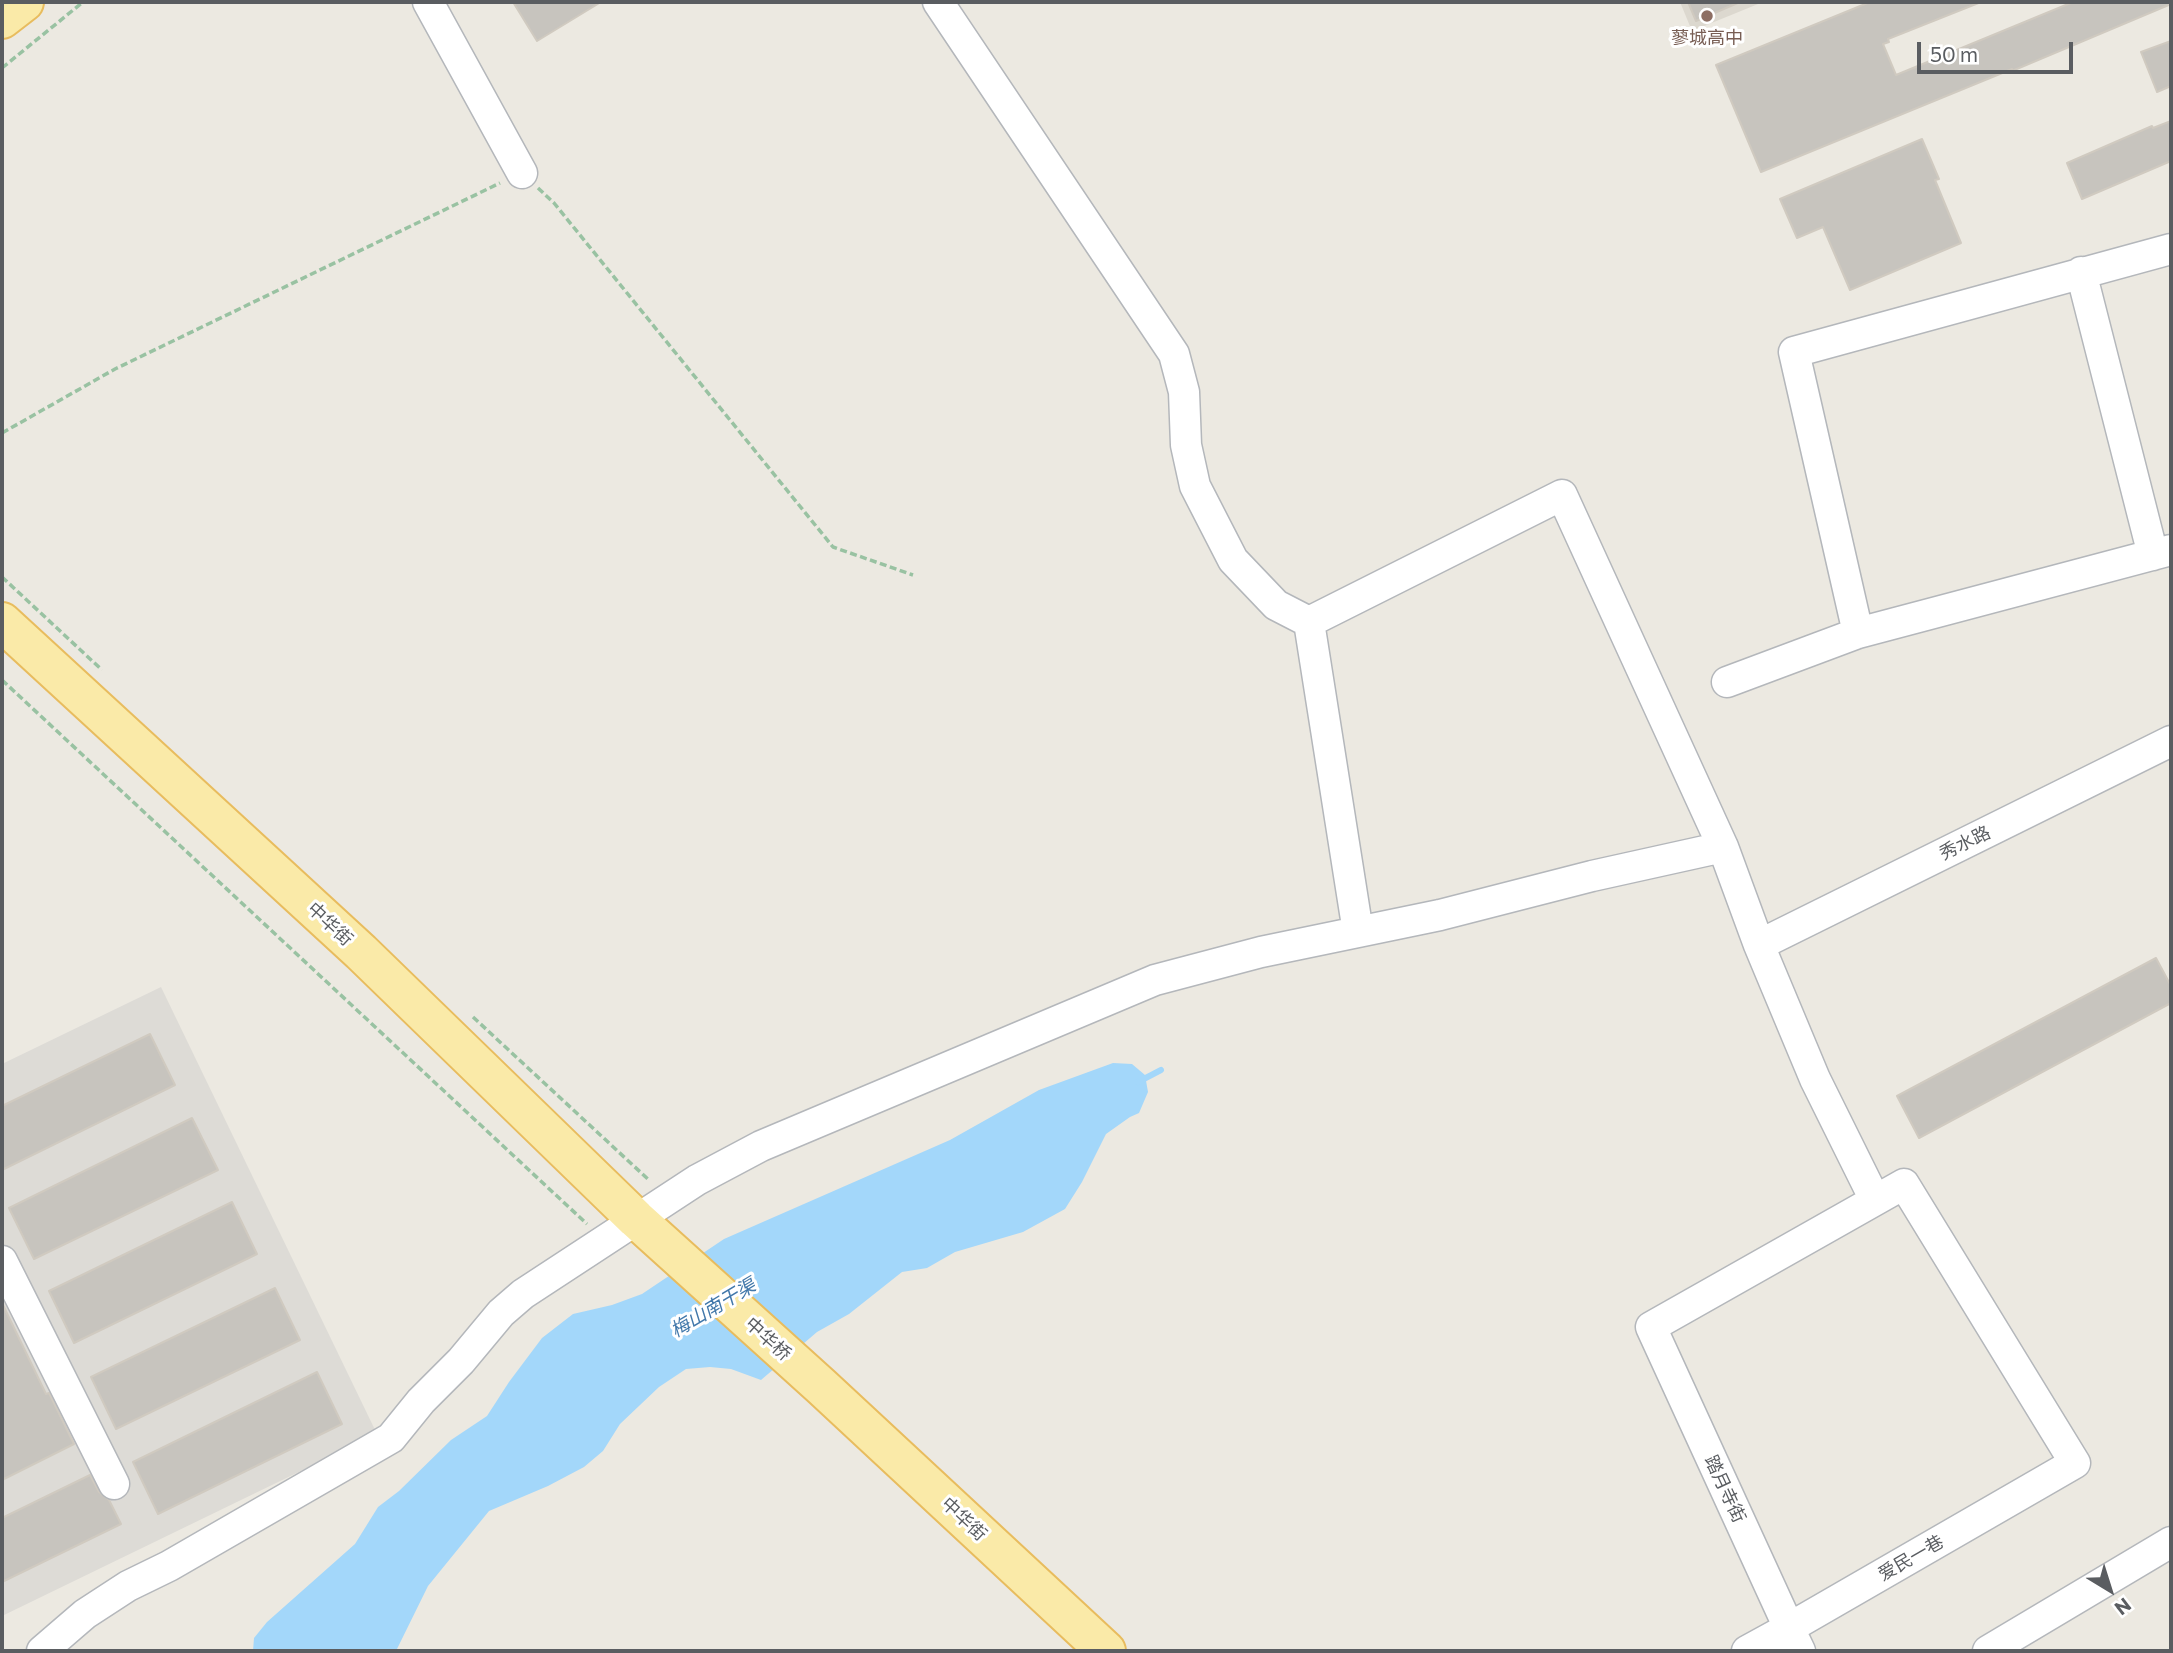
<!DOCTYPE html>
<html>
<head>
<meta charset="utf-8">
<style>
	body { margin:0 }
	#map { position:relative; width:2173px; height:1653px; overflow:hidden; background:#ece9e1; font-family:Commissioner,sans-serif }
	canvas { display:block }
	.frame { position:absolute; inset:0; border:4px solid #5a5d61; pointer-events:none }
	.north { position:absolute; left:2075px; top:1555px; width:70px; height:70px; -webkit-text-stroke:5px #fff; paint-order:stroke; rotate:142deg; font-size:19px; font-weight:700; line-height:28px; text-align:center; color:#5a5d61 }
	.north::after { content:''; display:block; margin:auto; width:24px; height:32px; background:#5a5d61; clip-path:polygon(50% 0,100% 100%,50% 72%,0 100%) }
	.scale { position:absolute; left:1917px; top:42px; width:156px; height:32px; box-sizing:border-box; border:4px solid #5a5d61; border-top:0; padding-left:9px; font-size:21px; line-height:24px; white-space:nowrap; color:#5a5d61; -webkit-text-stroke:5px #fff; paint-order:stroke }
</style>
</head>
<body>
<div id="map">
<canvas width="2173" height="1653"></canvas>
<div class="frame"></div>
<div class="north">N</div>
<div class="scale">50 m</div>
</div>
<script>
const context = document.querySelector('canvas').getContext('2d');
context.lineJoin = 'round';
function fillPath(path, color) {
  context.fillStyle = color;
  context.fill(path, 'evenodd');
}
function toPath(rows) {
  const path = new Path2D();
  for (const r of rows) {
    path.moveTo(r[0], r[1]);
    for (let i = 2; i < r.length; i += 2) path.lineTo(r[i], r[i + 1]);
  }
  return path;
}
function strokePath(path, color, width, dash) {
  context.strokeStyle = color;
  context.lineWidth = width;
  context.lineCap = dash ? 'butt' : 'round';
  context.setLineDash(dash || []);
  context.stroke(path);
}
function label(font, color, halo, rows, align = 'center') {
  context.font = font + ' Commissioner,"Noto Sans SC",sans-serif';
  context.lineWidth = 6;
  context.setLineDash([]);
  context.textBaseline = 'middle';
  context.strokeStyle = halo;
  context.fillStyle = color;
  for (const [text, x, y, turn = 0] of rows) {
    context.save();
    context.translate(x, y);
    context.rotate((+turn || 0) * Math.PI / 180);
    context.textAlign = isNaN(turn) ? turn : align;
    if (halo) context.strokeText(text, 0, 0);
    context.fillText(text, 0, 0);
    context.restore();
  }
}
const industrial = toPath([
	[161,987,377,1434,2,1616,2,1064]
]);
const education = toPath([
	[1680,2,1763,2,1692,31]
]);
const water = toPath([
	[1113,1063,1132,1064,1145,1075,1148,1092,1139,1113,1130,1117,1106,1134,1082,1182,1065,1209,1023,1232,955,1252,927,1268,902,1272,849,1314,817,1332,761,1380,731,1369,710,1367,686,1369,659,1387,620,1424,603,1451,584,1467,548,1486,489,1511,428,1586,396,1651,253,1651,254,1638,267,1622,355,1544,378,1507,399,1491,451,1440,487,1416,509,1382,542,1338,573,1314,612,1305,642,1294,724,1239,950,1140,1039,1090]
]);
const stream = toPath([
	[1138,1082,1161,1070]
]);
const building = toPath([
	[513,2,601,2,537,41,513,2],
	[1688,2,1740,2,1696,21,1688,2],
	[1870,2,1981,2,1888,39,1889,42,1883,44,1896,75,2073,2,2171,2,2171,4,2012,71,2012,69,1761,172,1716,65,1870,2],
	[2171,41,2171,86,2157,92,2141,52,2171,41],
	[2171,121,2171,161,2082,199,2067,163,2152,126,2153,128,2171,121],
	[1922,139,1939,179,1935,180,1961,243,1850,290,1823,227,1797,238,1780,199,1922,139],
	[2156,958,2171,986,2171,1003,1919,1138,1897,1096,2156,958],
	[150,1034,175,1085,2,1170,2,1106,150,1034],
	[192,1118,218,1170,34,1259,9,1208,192,1118],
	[232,1202,257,1254,74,1343,49,1291,232,1202],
	[275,1288,300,1340,116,1429,91,1377,275,1288],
	[2,1303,46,1394,49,1393,74,1444,2,1480,2,1303],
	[317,1372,342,1424,158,1514,133,1462,317,1372],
	[90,1475,99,1492,109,1500,121,1524,2,1582,2,1518,90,1475]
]);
const path = toPath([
	[2,68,83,2],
	[538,188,554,203,833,547,913,575],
	[2,433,115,369,500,183],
	[2,577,102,670],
	[2,680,587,1224],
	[473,1017,650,1181]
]);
const minor = toPath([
	[428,2,522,173],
	[938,2,1174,354,1184,392,1186,445,1195,486,1233,560,1276,605,1309,622,1562,495,1723,847],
	[2081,272,2153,555],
	[1309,622,1358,932],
	[1858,633,1794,352,2171,249],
	[1727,682,1858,633,2171,550],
	[1759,945,2171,741],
	[2,1261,114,1484],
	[42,1651,85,1614,128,1586,169,1566,391,1438,421,1401,461,1361,501,1313,523,1294,697,1180,761,1146,1155,980,1261,952,1440,915,1592,876,1723,847,1759,945,1815,1079,1875,1200],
	[1747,1651,1789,1628,2075,1463,1904,1184,1651,1327,1789,1628,1800,1651],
	[1988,1651,2171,1542]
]);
const major = toPath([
	[2,19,24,2],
	[2,622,361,952,636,1219,822,1387,1106,1651]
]);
const markers = [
	[1707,16,7,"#8d6e63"]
];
const educationNames = [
	["蓼城高中",1707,38]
];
const streetNames = [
	["秀水路",1965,843,-26],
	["中华街",330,924,43],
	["中华桥",768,1339,42],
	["踏月寺街",1725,1489,65],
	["中华街",964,1519,43],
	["爱民一巷",1911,1558,-30]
];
const waterNames = [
	["梅山南干渠",713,1308,-31]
];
fillPath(industrial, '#dddbd6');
fillPath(education, '#dcd8cf');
fillPath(water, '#a3d7fa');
strokePath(stream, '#a3d7fa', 6);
fillPath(building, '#c7c4be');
strokePath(building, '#d0cac0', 2);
strokePath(minor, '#b4b7bb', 33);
strokePath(major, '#e8bc5e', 42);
strokePath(path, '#99c2a2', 3.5, [7, 3.5]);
strokePath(minor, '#fff', 30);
strokePath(major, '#faeaa8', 38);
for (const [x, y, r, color] of markers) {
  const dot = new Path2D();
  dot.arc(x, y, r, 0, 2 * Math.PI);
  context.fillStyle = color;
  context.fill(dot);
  strokePath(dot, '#fff', 2.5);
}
label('18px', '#785e54', '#fff', educationNames);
label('18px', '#5a5d61', '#fff', streetNames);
label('italic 19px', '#4278aa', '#fff', waterNames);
</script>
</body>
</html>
